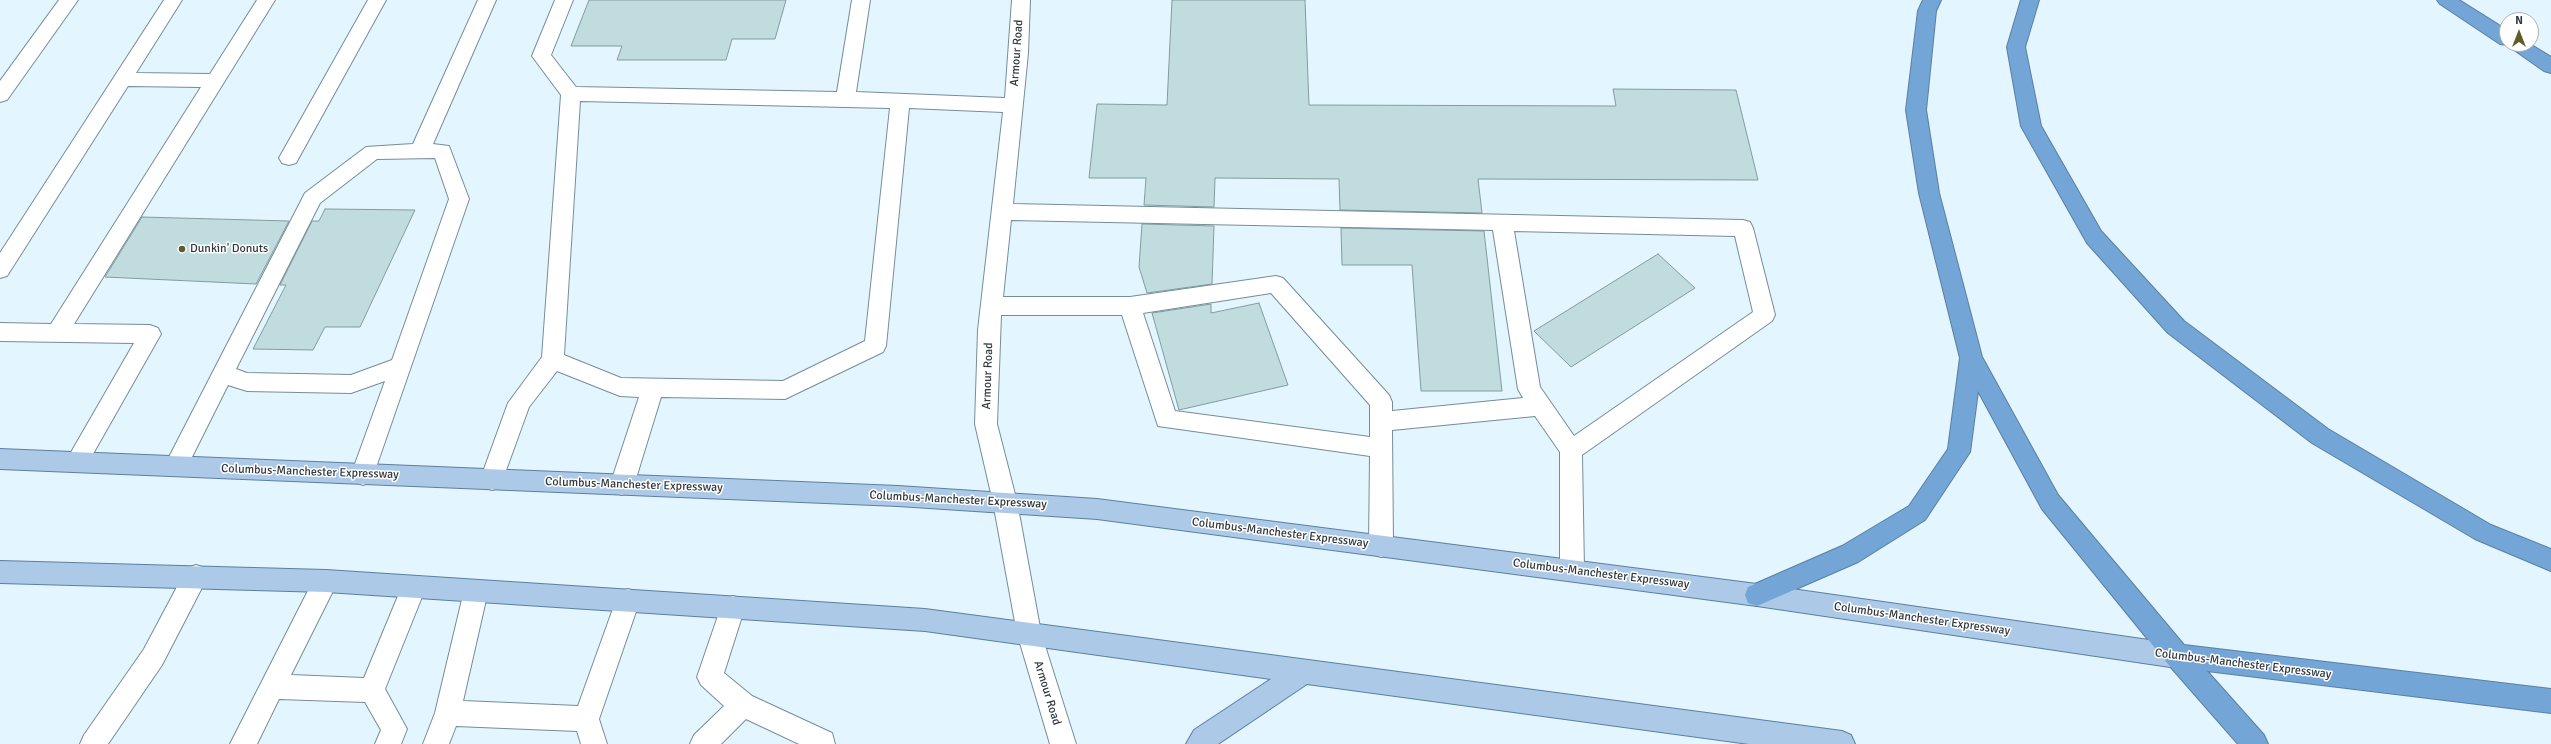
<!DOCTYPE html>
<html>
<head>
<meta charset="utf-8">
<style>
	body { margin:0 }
	#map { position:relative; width:2551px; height:744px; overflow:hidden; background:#e3f6ff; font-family:Signika,sans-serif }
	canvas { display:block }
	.north { position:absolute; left:2499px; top:12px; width:40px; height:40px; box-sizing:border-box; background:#fff; border:1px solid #acb0b2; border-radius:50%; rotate:0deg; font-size:11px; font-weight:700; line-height:16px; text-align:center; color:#30393e }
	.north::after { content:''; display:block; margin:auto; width:14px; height:18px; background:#5e5d2a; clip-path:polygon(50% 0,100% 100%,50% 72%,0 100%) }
</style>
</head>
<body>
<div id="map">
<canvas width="2551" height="744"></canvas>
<div class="north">N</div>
</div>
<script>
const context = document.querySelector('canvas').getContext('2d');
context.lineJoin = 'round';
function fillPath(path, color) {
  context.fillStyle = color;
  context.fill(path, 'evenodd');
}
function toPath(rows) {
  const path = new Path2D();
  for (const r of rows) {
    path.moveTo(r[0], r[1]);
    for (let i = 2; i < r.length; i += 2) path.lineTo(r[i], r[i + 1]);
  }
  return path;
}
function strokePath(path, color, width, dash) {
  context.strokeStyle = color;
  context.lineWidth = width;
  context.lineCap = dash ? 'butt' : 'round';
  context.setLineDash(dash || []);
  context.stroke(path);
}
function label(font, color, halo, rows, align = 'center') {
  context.font = font + ' Signika,sans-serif';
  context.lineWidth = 3;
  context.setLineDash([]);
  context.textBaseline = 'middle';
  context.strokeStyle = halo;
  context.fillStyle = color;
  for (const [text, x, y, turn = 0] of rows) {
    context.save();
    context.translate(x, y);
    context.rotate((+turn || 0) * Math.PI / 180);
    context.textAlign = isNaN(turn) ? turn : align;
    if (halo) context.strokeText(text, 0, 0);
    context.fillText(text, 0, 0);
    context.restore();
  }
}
const building = toPath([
	[589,0,786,0,775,39,732,39,726,60,617,60,622,46,571,46,589,0],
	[1172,0,1305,0,1309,105,1616,106,1613,89,1736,90,1758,180,1478,179,1482,213,1340,210,1339,179,1215,178,1214,207,1144,205,1146,178,1089,178,1097,104,1167,105,1172,0],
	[325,209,415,210,360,327,325,327,313,350,253,349,286,285,280,285,312,221,319,221,325,209],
	[142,217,289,221,256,284,105,277,142,217],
	[1142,224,1214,226,1212,284,1147,293,1139,267,1142,224],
	[1341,228,1484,231,1502,391,1421,391,1412,265,1342,265,1341,228],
	[1658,254,1695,288,1571,367,1534,331,1658,254],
	[1259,303,1288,385,1179,410,1152,313,1211,304,1211,313,1259,303]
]);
const minor = toPath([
	[59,0,78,0,7,100,0,102,0,81,59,0],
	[164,0,182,0,136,73,210,74,257,0,275,0,74,324,150,325,158,328,161,334,85,468,77,471,69,468,66,461,134,343,0,341,0,323,51,324,201,87,128,86,7,276,0,278,0,253,164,0],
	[368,0,386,0,296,163,289,165,282,163,279,158,368,0],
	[478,0,496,0,433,144,449,146,469,199,371,482,363,485,355,482,351,475,385,381,351,393,247,391,228,385,184,473,176,476,168,473,165,466,168,459,305,193,366,147,413,144,478,0],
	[435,158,449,199,392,360,351,375,247,373,236,369,320,203,377,159,435,158],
	[555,0,573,0,551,55,576,87,837,92,852,0,870,0,856,92,1005,98,1012,0,1030,0,1028,53,1013,204,1743,220,1750,222,1753,228,1775,315,1772,321,1582,455,1584,570,1581,578,1572,581,1563,578,1560,570,1560,452,1535,416,1392,430,1393,546,1389,554,1381,557,1373,554,1369,546,1370,456,1158,426,1122,315,1001,315,997,424,1017,502,1041,633,1076,744,1050,744,1017,633,993,502,975,424,978,330,1003,112,909,108,886,346,883,352,785,399,661,397,634,485,630,492,622,495,614,492,610,485,639,397,620,396,557,371,529,407,500,487,492,490,484,487,480,480,508,403,542,357,561,95,532,56,555,0],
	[580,101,890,108,865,341,783,381,621,378,564,355,580,101],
	[1011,220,1493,230,1518,389,1523,398,1392,411,1392,402,1389,395,1283,278,1276,276,1130,297,1003,297,1011,220],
	[1514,231,1735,236,1753,312,1574,436,1540,387,1514,231],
	[1271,293,1370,405,1370,437,1175,411,1143,313,1271,293],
	[196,565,205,568,208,576,162,665,108,744,80,744,84,735,144,649,187,568,196,565],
	[326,570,335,573,338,581,291,675,364,678,405,579,414,576,423,579,426,587,385,689,407,729,401,744,375,744,381,730,365,702,279,699,257,744,230,744,317,573,326,570],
	[476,580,485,583,488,591,463,701,578,706,619,592,628,589,637,592,640,600,599,719,607,744,581,744,577,731,456,726,449,744,423,744,435,713,464,591,467,583,476,580],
	[733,596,742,599,745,607,724,673,752,696,832,733,835,744,799,744,746,719,721,744,690,744,694,735,724,706,701,685,697,677,721,607,724,599,733,596]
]);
const major = toPath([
	[0,449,898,486,1097,499,1757,584,2177,644,2186,648,2189,656,2186,664,2177,668,1757,606,1097,519,898,506,0,469,0,449],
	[0,561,326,570,925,609,1842,731,1851,735,1855,744,1749,744,1307,684,1218,744,1186,744,1194,730,1271,679,925,631,326,592,0,583,0,561]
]);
const highway = toPath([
	[1923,0,1941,0,1936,11,1926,110,1939,193,1982,357,2058,495,2184,645,2551,689,2551,713,2207,671,2264,735,2268,744,2238,744,2168,664,2042,509,1978,391,1970,452,1925,520,1858,562,1757,606,1748,603,1745,595,1748,587,1842,546,1909,506,1948,449,1960,358,1919,193,1906,110,1918,11,1923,0],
	[2021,0,2039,0,2025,47,2041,126,2101,231,2184,321,2328,429,2491,525,2551,549,2551,571,2475,539,2312,443,2168,333,2087,243,2021,126,2007,47,2021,0],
	[2437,0,2459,0,2507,30,2507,44,2530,44,2551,57,2551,73,2544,71,2507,45,2500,44,2440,4,2437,0]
]);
const markers = [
	[182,249,4,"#5e5d2a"]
];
const streetNames = [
	["Armour Road",1017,53,-86],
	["Armour Road",988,376,-88],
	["Columbus-Manchester Expressway",310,472,2],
	["Columbus-Manchester Expressway",634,485,2],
	["Columbus-Manchester Expressway",958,500,3],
	["Columbus-Manchester Expressway",1280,533,7],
	["Columbus-Manchester Expressway",1601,574,7],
	["Columbus-Manchester Expressway",1922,619,8],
	["Columbus-Manchester Expressway",2243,664,7],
	["Armour Road",1047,693,73]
];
const poiNames = [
	["Dunkin' Donuts",190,249]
];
fillPath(building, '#c0dcde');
strokePath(building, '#829c9e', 1);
strokePath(minor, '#768d96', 2);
strokePath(major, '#5c7fa1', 2);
strokePath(highway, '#5c7fa1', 2);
fillPath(minor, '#fff');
fillPath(major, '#acc9e7');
fillPath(highway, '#74a5d7');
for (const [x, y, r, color] of markers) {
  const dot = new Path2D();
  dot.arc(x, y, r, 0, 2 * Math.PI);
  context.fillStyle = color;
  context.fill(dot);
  strokePath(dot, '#fff', 1.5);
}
label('12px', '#30393e', '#fff', streetNames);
label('12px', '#30393e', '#fff', poiNames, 'left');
</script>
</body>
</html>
